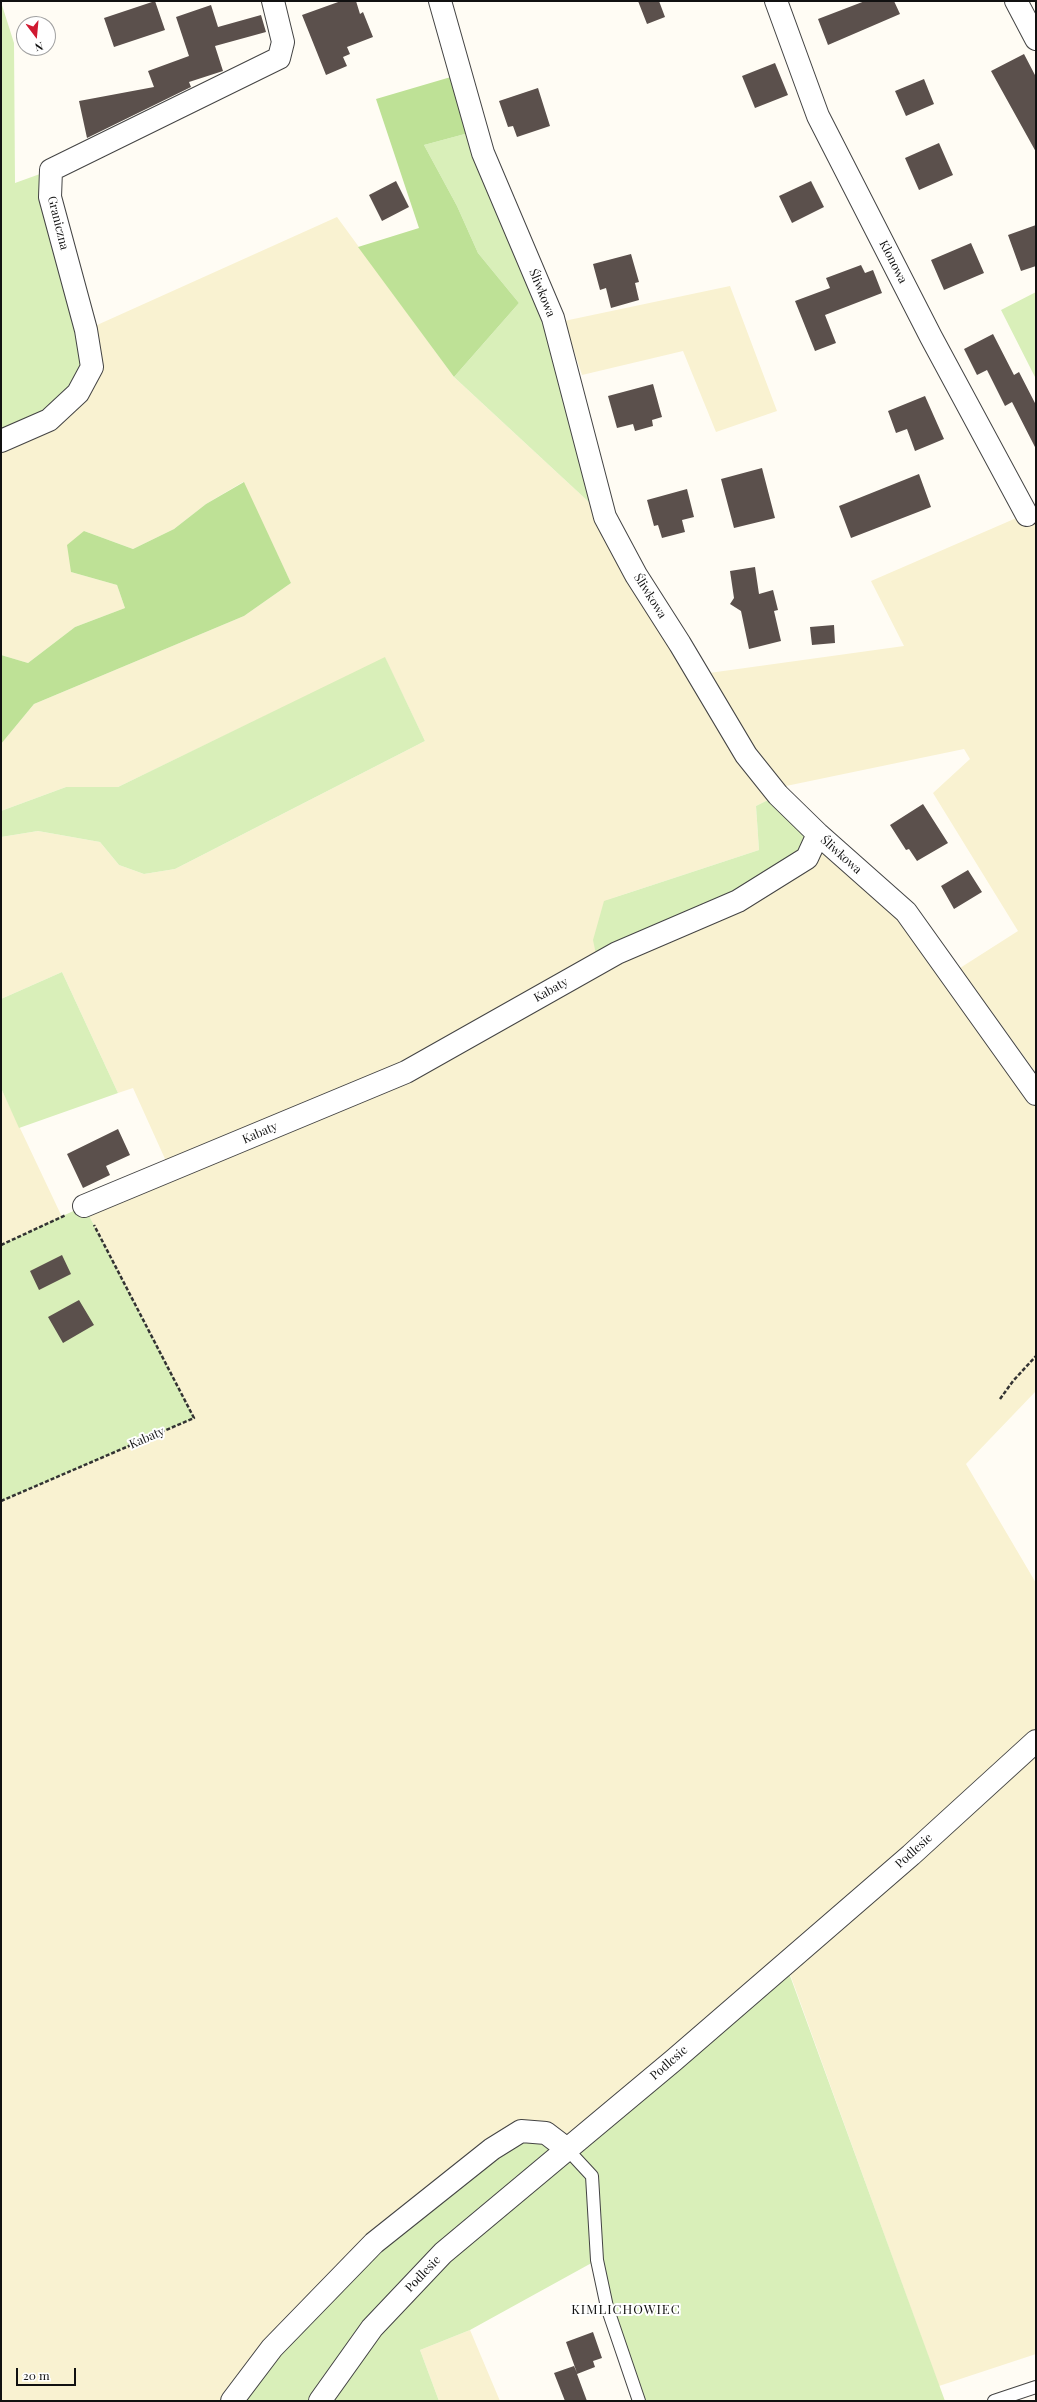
<!DOCTYPE html>
<html>
<head>
<meta charset="utf-8">
<style>
	body { margin:0 }
	#map { position:relative; width:1037px; height:2402px; overflow:hidden; background:#fffcf4; font-family:"Playfair Display",serif }
	canvas { display:block }
	.frame { position:absolute; inset:0; border:2px solid #111; pointer-events:none }
	.north { position:absolute; left:16px; top:16px; width:40px; height:40px; box-sizing:border-box; background:#fff; border:1px solid #a0a0a0; border-radius:50%; rotate:164deg; font-size:11px; font-weight:700; line-height:16px; text-align:center; color:#111 }
	.north::after { content:''; display:block; margin:auto; width:14px; height:18px; background:#d01931; clip-path:polygon(50% 0,100% 100%,50% 72%,0 100%) }
	.scale { position:absolute; left:16px; top:2368px; width:60px; height:18px; box-sizing:border-box; border:2px solid #111; border-top:0; padding-left:5px; font-size:12px; line-height:14px; white-space:nowrap; color:#111; -webkit-text-stroke:3px #fff; paint-order:stroke }
</style>
</head>
<body>
<div id="map">
<canvas width="1037" height="2402"></canvas>
<div class="frame"></div>
<div class="north">N</div>
<div class="scale">20 m</div>
</div>
<script>
const context = document.querySelector('canvas').getContext('2d');
context.lineJoin = 'round';
function fillPath(path, color) {
  context.fillStyle = color;
  context.fill(path, 'evenodd');
}
function toPath(rows) {
  const path = new Path2D();
  for (const r of rows) {
    path.moveTo(r[0], r[1]);
    for (let i = 2; i < r.length; i += 2) path.lineTo(r[i], r[i + 1]);
  }
  return path;
}
function strokePath(path, color, width, dash) {
  context.strokeStyle = color;
  context.lineWidth = width;
  context.lineCap = dash ? 'butt' : 'round';
  context.setLineDash(dash || []);
  context.stroke(path);
}
function label(font, color, halo, rows, align = 'center') {
  context.font = font + ' "Playfair Display",serif';
  context.lineWidth = 4;
  context.setLineDash([]);
  context.textBaseline = 'middle';
  context.strokeStyle = halo;
  context.fillStyle = color;
  for (const [text, x, y, turn = 0] of rows) {
    context.save();
    context.translate(x, y);
    context.rotate((+turn || 0) * Math.PI / 180);
    context.textAlign = isNaN(turn) ? turn : align;
    if (halo) context.strokeText(text, 0, 0);
    context.fillText(text, 0, 0);
    context.restore();
  }
}
const farmland = toPath([
	[337,217,454,377,605,517,778,795,756,806,759,850,604,901,818,834,906,912,1036,1094,1036,1391,966,1464,1036,1583,1036,2354,939,2386,786,1963,232,2401,1,2401,1,1501,194,1418,84,1206,170,1170,133,1088,118,1093,62,972,1,999,1,837,38,831,100,842,119,865,144,874,175,869,425,741,385,658,118,787,66,787,1,811,1,744,34,704,244,616,291,583,243,482,206,504,174,529,133,549,84,531,71,572,117,585,125,608,75,627,28,663,1,655,1,441,86,330],
	[730,286,777,411,716,432,683,351,582,375,564,321],
	[1021,516,1033,519,1036,525,1036,1073,960,968,1018,931,933,793,970,759,964,749,786,786,765,764,709,673,904,646,871,581],
	[1,1088,62,1217,1,1245],
	[470,2330,500,2401,439,2401,420,2350]
]);
const green = toPath([
	[1,2,14,43,15,183,51,170,86,330,78,393,1,441],
	[476,131,553,318,605,517,454,377,519,303,478,253,457,206,424,145],
	[1036,292,1036,379,1001,310],
	[385,657,425,741,175,869,144,874,119,865,100,842,38,831,1,837,1,811,66,787,118,787],
	[778,795,818,834,807,858,598,964,593,940,604,901,759,850,756,806],
	[62,972,118,1093,19,1128,1,1088,1,999],
	[84,1206,194,1418,1,1501,1,1245],
	[785,1962,945,2401,639,2401,597,2260,470,2330,420,2350,439,2401,232,2401,374,2243,521,2131,567,2149]
]);
const forest = toPath([
	[461,74,476,131,424,145,457,206,478,253,519,303,454,377,358,247,419,228,376,99],
	[244,482,291,583,244,616,34,704,1,744,1,655,28,663,75,627,125,608,117,585,71,572,67,545,84,531,133,549,174,529,206,504]
]);
const building = toPath([
	[155,1,165,30,114,47,104,18],
	[341,1,356,1,360,14,363,12,373,37,347,47,350,54,343,57,347,66,326,75,302,15],
	[638,1,659,1,665,17,647,24],
	[865,1,894,1,900,14,828,45,818,19],
	[211,5,218,27,261,15,266,32,215,46,223,71,189,82,191,87,87,138,79,101,154,87,148,71,189,56,176,17],
	[1024,54,1036,77,1036,152,991,71],
	[775,63,788,95,755,108,742,76],
	[924,79,934,104,906,116,895,91],
	[538,88,550,126,517,137,513,126,508,127,499,101],
	[939,143,953,175,919,190,905,158],
	[396,181,409,207,382,221,369,195],
	[811,181,824,207,792,223,779,196],
	[1036,225,1036,266,1021,271,1008,235],
	[971,243,984,273,944,290,931,260],
	[631,254,639,282,635,283,639,300,611,308,606,288,600,290,593,264],
	[861,265,865,273,873,270,882,293,825,315,836,343,815,351,795,301,830,288,826,278],
	[993,334,1014,375,1019,372,1036,405,1036,449,1012,402,1005,406,987,370,977,375,964,349],
	[653,384,662,417,652,420,653,426,635,431,633,424,617,428,608,396],
	[925,396,944,439,915,451,907,429,896,433,888,411],
	[762,468,775,518,734,528,721,479],
	[919,474,931,507,851,538,839,506],
	[687,489,694,517,682,520,685,532,662,538,658,525,654,526,647,500],
	[755,567,759,594,773,590,778,610,774,611,781,641,749,649,741,611,730,604,734,598,730,571],
	[834,625,835,643,812,645,810,627],
	[923,804,948,843,917,861,909,849,906,850,890,825],
	[968,870,982,892,954,909,941,886],
	[118,1129,130,1155,106,1166,110,1175,83,1188,67,1154],
	[62,1255,71,1274,39,1290,30,1271],
	[79,1300,94,1325,63,1343,48,1317],
	[593,2332,602,2358,593,2361,595,2367,577,2374,587,2401,565,2401,554,2373,574,2366,577,2373,566,2342]
]);
const path = toPath([
	[1,1245,66,1215],
	[1000,1399,1013,1381,1036,1356],
	[1,1501,194,1418,94,1225]
]);
const lane = toPath([
	[567,2149,592,2176,597,2260,607,2307,639,2401],
	[994,2401,1036,2387]
]);
const street = toPath([
	[440,1,483,153,553,318,605,517,636,575,680,644,746,755,778,795,818,834,906,912,1036,1094],
	[776,1,818,116,931,337,1027,515],
	[1016,1,1036,39],
	[1,441,49,420,78,393,92,367,86,330,50,197,51,170,279,58,283,42,273,1],
	[84,1206,406,1072,617,953,738,901,807,858,818,834],
	[232,2401,272,2348,374,2243,492,2149,521,2131,546,2133,567,2149],
	[320,2401,372,2328,443,2253,674,2060,911,1855,1036,1741]
]);
const streetNames = [
	["Graniczna",58,223,76],
	["Klonowa",893,262,63],
	["Śliwkowa",542,293,68],
	["Śliwkowa",650,596,58],
	["Śliwkowa",841,855,42],
	["Kabaty",551,990,-29],
	["Kabaty",260,1133,-23],
	["Kabaty",147,1438,-23],
	["Podlesie",914,1851,-42],
	["Podlesie",669,2063,-41],
	["Podlesie",423,2274,-46]
];
const neighbourhoodNames = [
	["KIMLICHOWIEC",626,2310]
];
fillPath(farmland, '#f9f2d1');
fillPath(green, '#d9efb9');
fillPath(forest, '#bee196');
fillPath(building, '#5b504c');
strokePath(lane, '#444', 14);
strokePath(street, '#444', 24);
strokePath(path, '#333', 2.5, [4, 2]);
strokePath(lane, '#fff', 12);
strokePath(street, '#fff', 22);
label('12px', '#111', '#fff', streetNames);
context.letterSpacing = '1px';
label('13px', '#111', '#fff', neighbourhoodNames);
context.letterSpacing = '0px';
</script>
</body>
</html>
